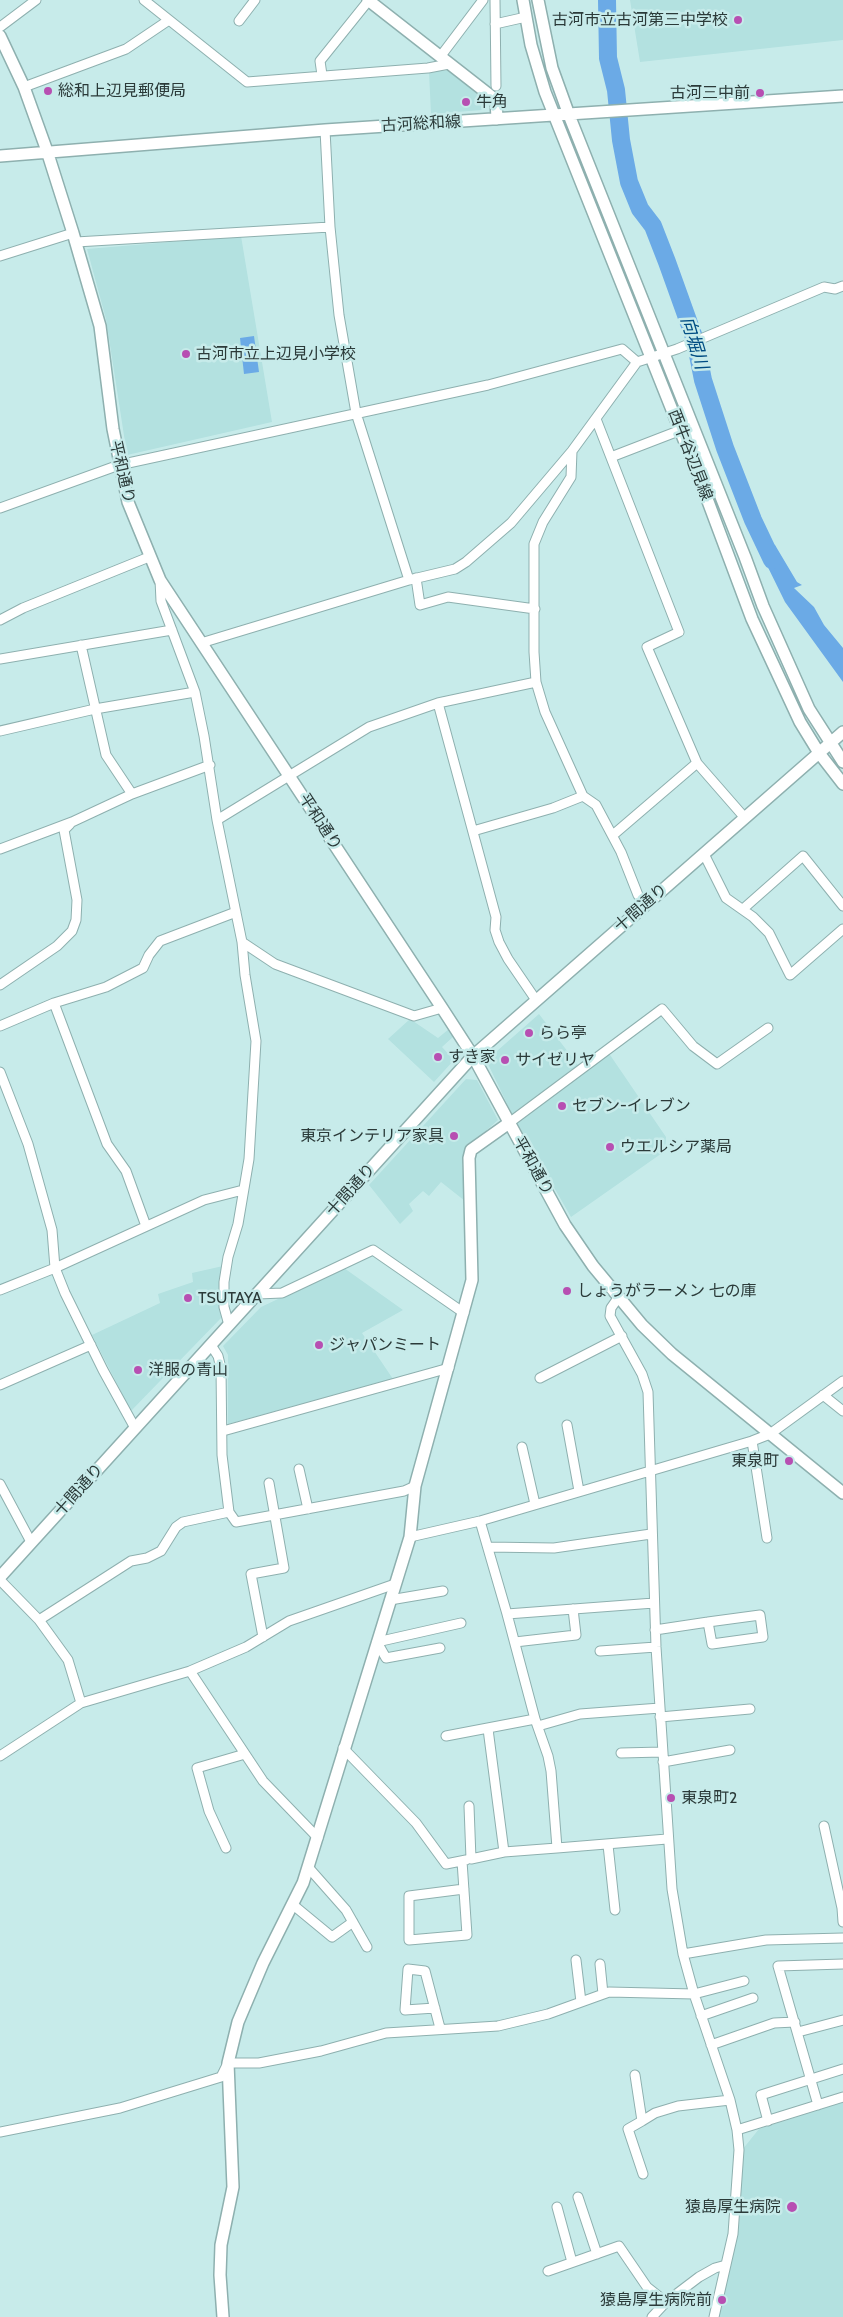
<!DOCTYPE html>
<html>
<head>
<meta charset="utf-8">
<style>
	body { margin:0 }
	canvas { display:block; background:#c7ebea }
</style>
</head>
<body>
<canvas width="843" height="2317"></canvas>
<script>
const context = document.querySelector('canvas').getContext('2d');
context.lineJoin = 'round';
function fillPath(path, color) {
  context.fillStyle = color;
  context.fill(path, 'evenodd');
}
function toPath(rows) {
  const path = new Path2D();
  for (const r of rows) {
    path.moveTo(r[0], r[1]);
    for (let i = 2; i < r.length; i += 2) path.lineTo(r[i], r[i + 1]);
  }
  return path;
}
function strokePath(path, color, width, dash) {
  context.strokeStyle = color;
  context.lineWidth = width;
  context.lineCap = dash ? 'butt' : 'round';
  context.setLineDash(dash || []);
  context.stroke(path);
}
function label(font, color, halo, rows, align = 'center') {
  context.font = font + ' Cabin,"Noto Sans JP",sans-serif';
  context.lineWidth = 5;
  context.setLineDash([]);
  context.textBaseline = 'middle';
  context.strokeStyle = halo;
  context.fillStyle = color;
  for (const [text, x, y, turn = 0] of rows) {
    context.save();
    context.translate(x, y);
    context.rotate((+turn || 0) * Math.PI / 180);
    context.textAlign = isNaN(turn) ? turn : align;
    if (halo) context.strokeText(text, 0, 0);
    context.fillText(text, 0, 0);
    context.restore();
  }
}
const built = toPath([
	[630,0,843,0,843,40,640,62],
	[450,70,486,102,482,110,431,114,429,72],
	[241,236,272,422,127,455,106,319,87,249],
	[539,1014,578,1065,516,1115,512,1114,488,1064,490,1057,497,1051],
	[410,1019,438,1038,449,1029,454,1036,442,1047,454,1060,434,1082,388,1039],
	[608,1052,666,1137,665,1151,571,1217,517,1123,518,1119],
	[466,1079,477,1080,498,1120,469,1146,462,1163,465,1201,441,1182,429,1196,423,1191,409,1204,413,1211,400,1224,369,1185],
	[223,1266,218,1292,222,1317,131,1411,92,1335,160,1303,158,1294,193,1282,192,1273],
	[344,1268,403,1310,362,1333,393,1379,228,1424,228,1355,223,1346,261,1307],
	[843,2102,843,2317,718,2317,739,2228,742,2150,759,2129]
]);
const water = toPath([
	[254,336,259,372,244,374,240,338],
	[763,540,775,545,797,582,802,585,794,588,814,607,824,625,843,648,843,682,785,602,758,547]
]);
const river = toPath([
	[607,0,608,58,616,90,621,140,629,182,640,209,653,226,667,262,695,340,703,380,725,448,753,520,772,560]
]);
const street = toPath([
	[144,0,247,82,428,68,449,64],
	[495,0,496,86],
	[239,21,255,0],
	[495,24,526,17],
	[0,27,36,0],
	[440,57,483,0],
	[322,75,320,61,369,0],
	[24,87,126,49,169,20],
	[325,130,330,227,339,315,356,413,409,580],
	[76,242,330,227],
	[0,256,73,233],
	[596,419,679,632,647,647,697,763],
	[572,451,571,477,543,522,534,544,534,652,536,682,545,712,583,796,596,805,621,852,638,895,645,905],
	[611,457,681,430],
	[0,508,119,465,488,385,622,349,637,362],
	[416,578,420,605,448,597,535,609],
	[160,580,161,601,195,692,204,736,217,820,242,942,245,975,256,1041,249,1159,238,1224,228,1257,224,1282,224,1307,229,1325],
	[0,620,23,608,149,557],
	[201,643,409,580,455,569,466,562,511,523,572,451,637,362,677,349,824,287,835,289,843,286],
	[81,645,106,755,132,794],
	[0,659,172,630],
	[438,703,496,917,495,930,499,942,508,959,536,1000],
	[0,731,95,709,195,692],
	[217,820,369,727,438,703,536,682],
	[473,831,553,808,583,796],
	[613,835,697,763,745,818],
	[0,849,72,822,132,794,210,765],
	[704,854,726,898,753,917,769,933,790,975,843,929],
	[743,909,803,856,843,906],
	[242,942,275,964,414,1016,442,1008],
	[0,985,57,946,72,931,76,920,77,900,64,830,70,824],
	[0,1026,54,1003],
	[0,1072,28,1144,52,1230,55,1268,65,1293,103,1370,135,1428],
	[509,1123,662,1009,693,1046,717,1064,768,1028],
	[146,1226,126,1171,107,1144,54,1003,106,987,143,968,149,955,160,941,236,912],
	[0,1290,55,1268,204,1200,243,1190],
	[258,1294,282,1293,373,1250,464,1313],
	[618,1298,611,1308,610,1316,642,1374,648,1392,656,1647,672,1889,683,1954,694,1994,730,2100,737,2130,739,2150,733,2234,714,2317],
	[211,1345,218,1356,221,1368,222,1455,229,1512,236,1522,404,1491,415,1486],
	[540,1378,622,1336],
	[0,1385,91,1345],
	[823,1395,843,1411],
	[567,1425,579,1491],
	[223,1431,449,1368],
	[752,1441,767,1538],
	[522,1447,535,1504],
	[299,1469,308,1509],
	[0,1484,31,1542],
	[480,1521,507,1614,654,1603],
	[410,1537,480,1521,752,1441,770,1434,843,1381],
	[488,1547,554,1548,651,1534],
	[0,1580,39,1620,68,1660,81,1703],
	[390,1600,443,1591],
	[39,1620,131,1561,147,1558,161,1551,176,1527,183,1522,229,1512],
	[655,1630,708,1622,760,1615,763,1637,712,1644,708,1622],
	[263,1637,251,1574,284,1568,269,1483],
	[515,1642,576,1635,573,1609],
	[440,1648,386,1658,377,1642,461,1623],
	[600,1651,656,1647],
	[190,1671,263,1781,318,1838],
	[660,1717,750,1709],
	[538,1726,580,1714,660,1708],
	[446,1736,535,1719,507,1614],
	[343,1748,416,1823,446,1864,466,1860],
	[621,1753,662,1752],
	[0,1756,81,1703,190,1671,246,1647,289,1621,395,1584],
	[663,1762,730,1750],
	[469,1806,471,1859,504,1852,488,1729],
	[824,1826,842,1908,843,1922],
	[608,1845,615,1910],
	[226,1848,209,1811,197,1768,245,1754],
	[557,1848,667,1839],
	[504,1852,557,1848,551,1771,548,1756,535,1719],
	[462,1861,467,1935,409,1940,409,1896,464,1889],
	[308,1867,346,1910,367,1947],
	[292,1904,332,1937,353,1922],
	[683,1954,766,1940,843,1938],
	[576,1960,581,2002],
	[600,1964,603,1994],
	[435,2008,405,2010,408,1969,425,1971,440,2028],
	[701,2016,753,1998],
	[798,2032,843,2020],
	[711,2045,774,2023,795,2022],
	[635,2075,642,2121,628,2129,643,2174],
	[818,2105,778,1966,843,1964],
	[642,2121,655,2113,678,2106,730,2100],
	[768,2121,761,2095,843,2069],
	[737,2130,843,2097],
	[0,2132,120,2108,221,2077,228,2063,259,2063,321,2051,386,2033,498,2026,548,2014,609,1992,694,1994,744,1981],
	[578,2197,597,2254],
	[557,2207,572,2262],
	[548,2271,619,2246,647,2287,666,2302],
	[652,2317,666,2302,699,2277,715,2268,726,2265]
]);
const secondary = toPath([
	[368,0,496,100,497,119],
	[523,0,531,45,545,92,700,480,752,619,800,722,819,753,843,784],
	[538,0,552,68,569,115,745,557,763,606,809,709,843,762],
	[0,36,24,87,47,151,73,233,100,326,113,429,128,502,160,580,442,1008,473,1056,565,1225,593,1266,642,1325,672,1354,843,1493],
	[0,156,325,130,843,96],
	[0,1577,473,1056,843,732],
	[223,2317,220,2275,221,2245,233,2187,228,2063,238,2022,263,1963,303,1883,410,1537,415,1486,472,1280,469,1158,471,1150,509,1123]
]);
const markers = [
	[738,20,5,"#b74fb2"],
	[48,91,5,"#b74fb2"],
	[760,93,5,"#b74fb2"],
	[466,102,5,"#b74fb2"],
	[186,354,5,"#b74fb2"],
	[529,1033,5,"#b74fb2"],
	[438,1057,5,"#b74fb2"],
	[505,1060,5,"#b74fb2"],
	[562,1106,5,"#b74fb2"],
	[454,1136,5,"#b74fb2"],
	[610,1147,5,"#b74fb2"],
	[567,1291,5,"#b74fb2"],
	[188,1298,5,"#b74fb2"],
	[319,1345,5,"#b74fb2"],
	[138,1370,5,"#b74fb2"],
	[789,1461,5,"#b74fb2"],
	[671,1798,5,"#b74fb2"],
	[792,2207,6,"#b74fb2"],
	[722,2300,5,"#b74fb2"]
];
const poiNames = [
	["古河市立古河第三中学校",728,20,"right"],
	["総和上辺見郵便局",58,91],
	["古河三中前",750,93,"right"],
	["牛角",476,102],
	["古河市立上辺見小学校",196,354],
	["らら亭",539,1033],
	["すき家",448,1057],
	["サイゼリヤ",515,1060],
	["セブン-イレブン",572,1106],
	["東京インテリア家具",444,1136,"right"],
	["ウエルシア薬局",620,1147],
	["しょうがラーメン 七の庫",577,1291],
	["TSUTAYA",198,1298],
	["ジャパンミート",329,1345],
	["洋服の青山",148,1370],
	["東泉町",779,1461,"right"],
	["東泉町2",681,1798],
	["猿島厚生病院",781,2207,"right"],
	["猿島厚生病院前",712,2300,"right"]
];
const streetNames = [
	["古河総和線",421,124,-3],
	["西牛谷辺見線",690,455,69],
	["平和通り",122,472,77],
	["平和通り",320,822,57],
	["十間通り",641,908,-41],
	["平和通り",533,1166,61],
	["十間通り",351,1190,-48],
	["十間通り",79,1490,-48]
];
const waterNames = [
	["向堀川",694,343,73]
];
fillPath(built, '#b3e1e0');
fillPath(water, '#6baae6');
strokePath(river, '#6baae6', 18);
strokePath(street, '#8eb0af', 11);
strokePath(secondary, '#8eb0af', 14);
strokePath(street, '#fff', 9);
strokePath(secondary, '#fff', 11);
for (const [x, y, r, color] of markers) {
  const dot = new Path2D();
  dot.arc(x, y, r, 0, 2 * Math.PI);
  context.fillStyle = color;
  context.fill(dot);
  strokePath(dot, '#c7ebea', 2);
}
label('16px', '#2b3a39', '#c7ebea', poiNames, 'left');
label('16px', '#2b3a39', '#c7ebea', streetNames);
label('italic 18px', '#004d83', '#c7ebea', waterNames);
</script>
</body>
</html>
